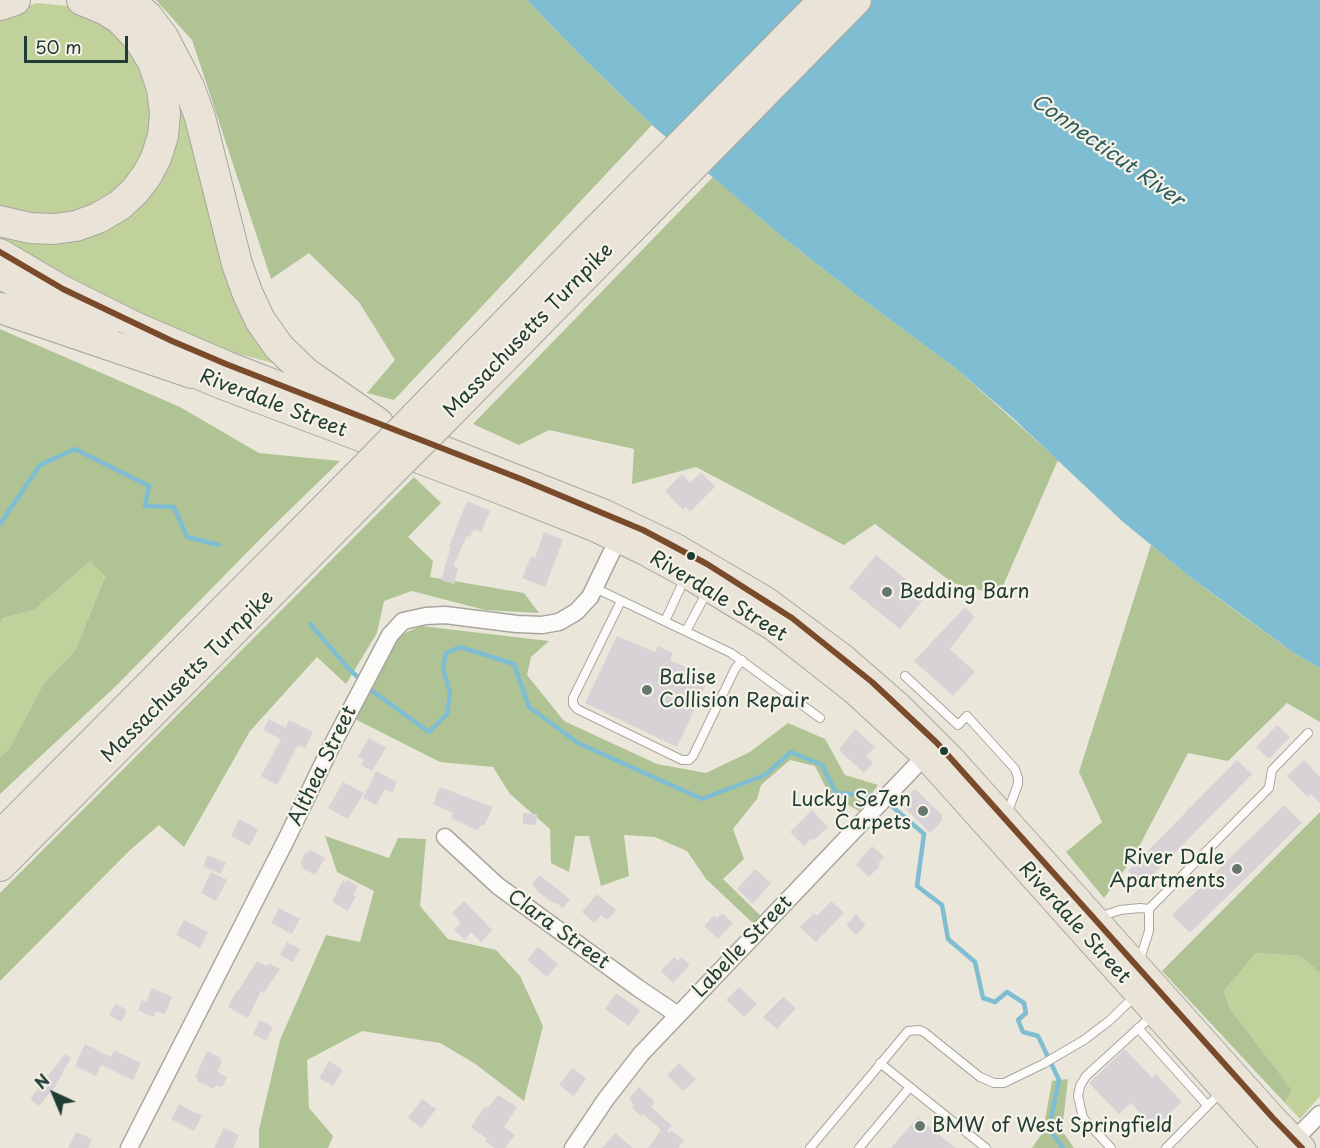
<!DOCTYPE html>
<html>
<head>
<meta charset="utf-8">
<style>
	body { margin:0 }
	#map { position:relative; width:1320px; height:1148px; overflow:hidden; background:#eae6da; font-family:"Playpen Sans",sans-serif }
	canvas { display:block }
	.north { position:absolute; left:24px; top:1064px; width:60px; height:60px; -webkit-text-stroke:4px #f7f3e8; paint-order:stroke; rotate:316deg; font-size:16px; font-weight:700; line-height:24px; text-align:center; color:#1f3d34 }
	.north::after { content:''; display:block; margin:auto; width:21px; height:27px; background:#1f3d34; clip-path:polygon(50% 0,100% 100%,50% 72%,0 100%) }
	.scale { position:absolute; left:24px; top:36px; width:104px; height:27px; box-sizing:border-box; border:3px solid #1f3d34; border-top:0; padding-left:8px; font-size:18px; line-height:21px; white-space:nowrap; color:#1f3d34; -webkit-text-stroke:4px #f7f3e8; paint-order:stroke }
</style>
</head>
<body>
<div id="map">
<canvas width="1320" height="1148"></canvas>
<div class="north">N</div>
<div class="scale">50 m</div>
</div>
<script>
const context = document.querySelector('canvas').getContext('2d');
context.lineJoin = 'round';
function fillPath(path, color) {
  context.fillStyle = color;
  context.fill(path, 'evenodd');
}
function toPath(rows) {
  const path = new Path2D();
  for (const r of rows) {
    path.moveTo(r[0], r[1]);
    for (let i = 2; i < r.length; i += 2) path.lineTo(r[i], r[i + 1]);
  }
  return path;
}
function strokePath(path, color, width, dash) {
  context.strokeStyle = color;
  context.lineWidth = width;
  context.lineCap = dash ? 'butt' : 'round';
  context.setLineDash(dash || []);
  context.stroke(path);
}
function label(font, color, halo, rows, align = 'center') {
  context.font = font + ' "Playpen Sans",sans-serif';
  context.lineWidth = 4.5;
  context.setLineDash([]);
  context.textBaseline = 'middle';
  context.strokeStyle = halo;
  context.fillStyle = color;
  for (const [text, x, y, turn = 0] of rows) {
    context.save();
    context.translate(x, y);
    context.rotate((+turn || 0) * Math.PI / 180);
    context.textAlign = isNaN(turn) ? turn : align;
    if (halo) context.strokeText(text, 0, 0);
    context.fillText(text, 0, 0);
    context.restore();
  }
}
const green = toPath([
	[37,3,79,7,117,30,147,64,156,111,148,155,124,186,98,207,65,218,0,209,0,15],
	[163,53,284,366,235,353,147,318,36,259,0,237,0,229,142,196],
	[90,561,105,575,75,651,44,683,9,749,0,757,0,623,3,618,34,610],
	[1256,953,1300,956,1320,973,1320,1096,1300,1119,1285,1103,1292,1090,1229,1007,1224,991]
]);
const forest = toPath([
	[156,0,527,0,578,53,652,125,394,400,367,393,395,360,359,302,309,253,271,279,192,40],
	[713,177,780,235,854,293,954,367,1058,460,999,595,953,583,875,524,844,545,696,467,632,484,634,449,549,430,519,445,473,424],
	[0,329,180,407,259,453,340,461,267,532,117,685,0,794,0,757,9,749,44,683,75,651,105,576,90,561,34,610,3,618,0,623],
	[414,477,441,503,408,537,433,561,430,577,524,593,539,613,485,610,412,591,384,601,377,633,346,684,317,657,250,731,184,847,159,825,129,851,0,981,0,893],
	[1151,545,1190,577,1233,609,1294,653,1320,668,1320,722,1287,703,1228,761,1188,753,1133,858,1104,898,1066,852,1102,822,1079,772],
	[421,626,549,641,531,657,527,675,564,721,657,764,706,773,750,752,788,723,825,739,845,775,878,785,859,811,829,794,815,766,790,760,761,785,757,799,733,829,744,859,723,879,762,917,756,926,706,879,687,851,655,837,624,835,629,876,601,886,589,836,575,836,569,872,551,863,550,829,510,794,493,767,440,762,355,719,398,636],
	[1320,812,1320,973,1300,956,1256,953,1224,991,1229,1007,1292,1090,1285,1103,1162,971],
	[325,836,389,858,398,838,426,839,420,906,448,939,496,950,520,976,543,1026,524,1101,474,1063,440,1043,362,1031,307,1060,309,1108,333,1136,328,1148,259,1148,259,1130,280,1040,326,935,360,942,374,891,337,872],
	[1068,1079,1062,1131,1074,1148,1032,1148,1043,1132,1052,1081]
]);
const water = toPath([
	[527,0,1320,0,1320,668,1294,653,1190,577,1122,521,1014,419,954,367,854,293,780,235,652,125,578,53]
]);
const stream = toPath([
	[0,524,40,465,75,449,149,486,145,506,174,507,187,537,219,545],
	[310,624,349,669,375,693,429,732,447,714,450,694,443,667,446,653,460,647,514,664,529,707,578,743,702,799,765,775,791,752,822,765,836,793,880,796],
	[887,802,924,834,917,886,942,905,948,939,975,962,983,998,995,1002,1007,992,1024,1003,1026,1013,1018,1020,1023,1032,1038,1036,1059,1080,1049,1129,1063,1148]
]);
const building = toPath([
	[701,472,715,487,690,512,686,507,683,510,665,491,682,474,690,483],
	[467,501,490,511,481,532,474,529,470,537,467,536,453,566,458,568,454,584,441,580,451,546,449,546],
	[544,532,563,540,545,587,522,578,531,556,535,558],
	[876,555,926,596,900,629,849,588],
	[965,607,975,617,950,649,975,672,953,696,914,661],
	[617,636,655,652,658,646,673,653,670,660,709,678,677,747,585,703],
	[269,719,286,728,289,720,313,732,305,748,298,745,277,785,261,776,281,739,263,730],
	[1277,725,1290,737,1269,759,1256,747],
	[855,729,875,747,866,756,873,763,864,773,839,750],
	[369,738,386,748,372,771,361,765,364,760,358,757],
	[1237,760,1252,774,1142,886,1128,871],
	[1304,760,1320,777,1320,803,1311,794,1307,797,1287,776],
	[376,771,397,782,392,793,385,789,376,805,363,798],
	[343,782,364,793,348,819,328,808],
	[440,787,493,807,484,826,481,824,478,831,451,818,453,813,433,804],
	[915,789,942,815,942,821,930,833,900,803],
	[1284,805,1302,823,1190,933,1172,915],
	[812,810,828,827,814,840,812,838,804,846,790,832],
	[523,813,537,814,536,825,523,824],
	[239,819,258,829,250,846,231,836],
	[872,846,884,857,878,864,880,866,869,877,856,865],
	[310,850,325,858,315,875,302,868,303,865,300,864,306,852,308,853],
	[208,855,226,863,220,874,203,866],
	[755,869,771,883,753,904,737,889],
	[211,872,227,880,216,901,201,893],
	[539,875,570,899,563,908,555,902,554,904,536,890,537,889,532,884],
	[343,880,346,882,347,880,358,886,353,895,356,896,348,911,332,902],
	[597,894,616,910,607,920,601,915,594,923,582,912],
	[464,901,492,930,481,942,471,932,465,940,454,930,461,923,452,913],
	[831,901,844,913,816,942,800,927,814,913,817,916],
	[279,908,300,919,292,934,271,923],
	[722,913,733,923,718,939,704,926,714,915,717,918],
	[856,914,866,925,856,935,846,925],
	[184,920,208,932,200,948,176,935],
	[287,942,300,949,293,962,280,955],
	[538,947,558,964,547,977,527,960],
	[674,957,678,961,681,957,690,965,673,983,661,971],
	[257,961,267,966,268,963,280,969,264,993,261,991,248,1018,228,1007,237,990,238,991],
	[739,987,757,1004,744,1017,726,1000],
	[152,988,172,997,165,1014,156,1011,153,1017,138,1010,142,1000,146,1002],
	[616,993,640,1010,629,1026,605,1009],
	[783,997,796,1008,777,1029,763,1017],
	[115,1004,127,1010,121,1022,109,1015],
	[260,1020,273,1027,266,1041,253,1034],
	[85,1044,111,1057,114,1050,141,1063,133,1080,101,1065,96,1076,75,1066],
	[1125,1049,1152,1078,1156,1074,1182,1102,1171,1112,1174,1116,1158,1132,1131,1103,1119,1114,1089,1083],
	[207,1051,221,1058,220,1061,222,1062,217,1072,227,1077,222,1087,216,1085,214,1089,197,1081,198,1078,195,1077],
	[65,1054,71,1058,54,1088,39,1106,30,1099],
	[329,1061,343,1070,333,1086,319,1078],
	[679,1063,696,1079,683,1091,667,1075],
	[573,1068,586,1079,574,1096,559,1085],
	[639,1087,655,1102,651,1107,672,1126,667,1131,669,1133,671,1130,684,1141,678,1148,648,1148,661,1130,643,1114,641,1116,632,1108,634,1106,629,1098],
	[498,1095,517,1107,504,1127,515,1135,505,1148,495,1148,485,1141,487,1139,471,1127,485,1106,488,1108],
	[422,1099,436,1109,422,1128,408,1118],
	[179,1104,202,1116,194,1131,171,1119],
	[918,1117,955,1148,891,1148],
	[224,1128,239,1135,233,1148,214,1148],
	[76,1132,92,1139,88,1148,68,1148],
	[615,1133,633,1148,602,1148]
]);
const service = toPath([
	[595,588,731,653,820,718],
	[621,601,573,698,573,704,577,709,682,760,689,760,693,756,735,669,742,660],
	[665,621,685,578],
	[686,631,707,592],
	[905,676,958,725,967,716,1015,769,1018,778,1018,784,1007,814],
	[1099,917,1120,910,1140,908,1149,909],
	[1139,962,1149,931,1149,909,1269,788,1272,770,1308,733],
	[1138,1028,1207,1105],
	[880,1063,986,1148],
	[810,1148,908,1031,919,1030,924,1032,980,1077,994,1083,1004,1083,1043,1064,1084,1040,1109,1021,1135,996],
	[859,1148,910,1087],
	[1111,1148,1083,1118,1078,1096,1080,1086,1086,1076,1153,1015],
	[1166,1148,1221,1092]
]);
const minor = toPath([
	[445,837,498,886,638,988,678,1015],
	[1294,1140,1320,1114],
	[129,1148,287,838,330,749,390,635,403,621,426,616,445,615,517,624,542,625,559,622,576,612,590,597,618,539],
	[573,1148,606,1099,641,1054,925,756]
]);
const primary = toPath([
	[0,252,63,289,135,325,226,364,352,413],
	[0,275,42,300,105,333],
	[173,365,217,384,493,488,594,528,643,551,687,575,774,628,853,690,925,756,1276,1148],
	[405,434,603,512,676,547,766,600,844,658,898,705,951,758,1272,1117,1302,1148]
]);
const motorway = toPath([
	[129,0,148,17,163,37,189,87,200,117,237,264,247,292,260,320,279,347,306,373,378,423],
	[0,5,15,0],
	[0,221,30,228,54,229,76,226,98,218,120,205,135,191,147,175,156,158,163,136,165,113,162,89,153,62,139,39,120,19,106,10,82,0],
	[0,308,192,373],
	[415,417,577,250,824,0],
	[440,423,856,0],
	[0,836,369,464],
	[0,866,388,475]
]);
const motorwayBridge = toPath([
	[369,464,415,417],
	[388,475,440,423]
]);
const bus1 = toPath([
	[0,252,63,289,172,341,226,364,521,479,643,530,707,564,792,618,872,682,937,743,1272,1117,1302,1148]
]);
const markers = [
	[691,556,5,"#1f3d34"],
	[887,592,6,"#66786e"],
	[647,690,6,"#66786e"],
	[944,751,5,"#1f3d34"],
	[923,811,6,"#66786e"],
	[1237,869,6,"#66786e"],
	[920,1126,6,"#66786e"]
];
const streetNames = [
	["Massachusetts Turnpike",529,331,-46],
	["Riverdale Street",273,404,21],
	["Riverdale Street",718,597,31],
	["Massachusetts Turnpike",188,677,-45],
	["Althea Street",323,766,-64],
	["Riverdale Street",1074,923,48],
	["Clara Street",558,930,36],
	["Labelle Street",743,947,-46]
];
const poiNames = [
	["Bedding Barn",899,592],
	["Balise",659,678],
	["Collision Repair",659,701],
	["Lucky Se7en",911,800,"right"],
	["Carpets",911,823,"right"],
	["River Dale",1225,858,"right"],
	["Apartments",1225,881,"right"],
	["BMW of West Springfield",932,1126]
];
const waterNames = [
	["Connecticut River",1107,151,35]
];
fillPath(green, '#c1d19c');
fillPath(forest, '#b0c395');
fillPath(water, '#7fbdd2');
strokePath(stream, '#7fbdd2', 4.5);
fillPath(building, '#d7d2d5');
strokePath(service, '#a6a79f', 10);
strokePath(minor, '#a6a79f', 19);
strokePath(primary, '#a6a79f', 28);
strokePath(motorway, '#a6a79f', 32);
strokePath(service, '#fcfbf9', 8);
strokePath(minor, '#fcfbf9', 16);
strokePath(primary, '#eae3d7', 26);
strokePath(motorway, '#eae3d7', 30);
strokePath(motorwayBridge, '#a6a79f', 32, []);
strokePath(motorwayBridge, '#eae3d7', 30);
strokePath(bus1, '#7a4b2a', 6);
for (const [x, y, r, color] of markers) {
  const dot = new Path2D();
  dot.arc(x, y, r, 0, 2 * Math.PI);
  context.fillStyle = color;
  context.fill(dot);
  strokePath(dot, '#f7f3e8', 2);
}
label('20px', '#1f3d34', '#f7f3e8', streetNames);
label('20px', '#1f3d34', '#f7f3e8', poiNames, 'left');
label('italic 21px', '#2e5e62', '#f7f3e8', waterNames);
</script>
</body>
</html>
